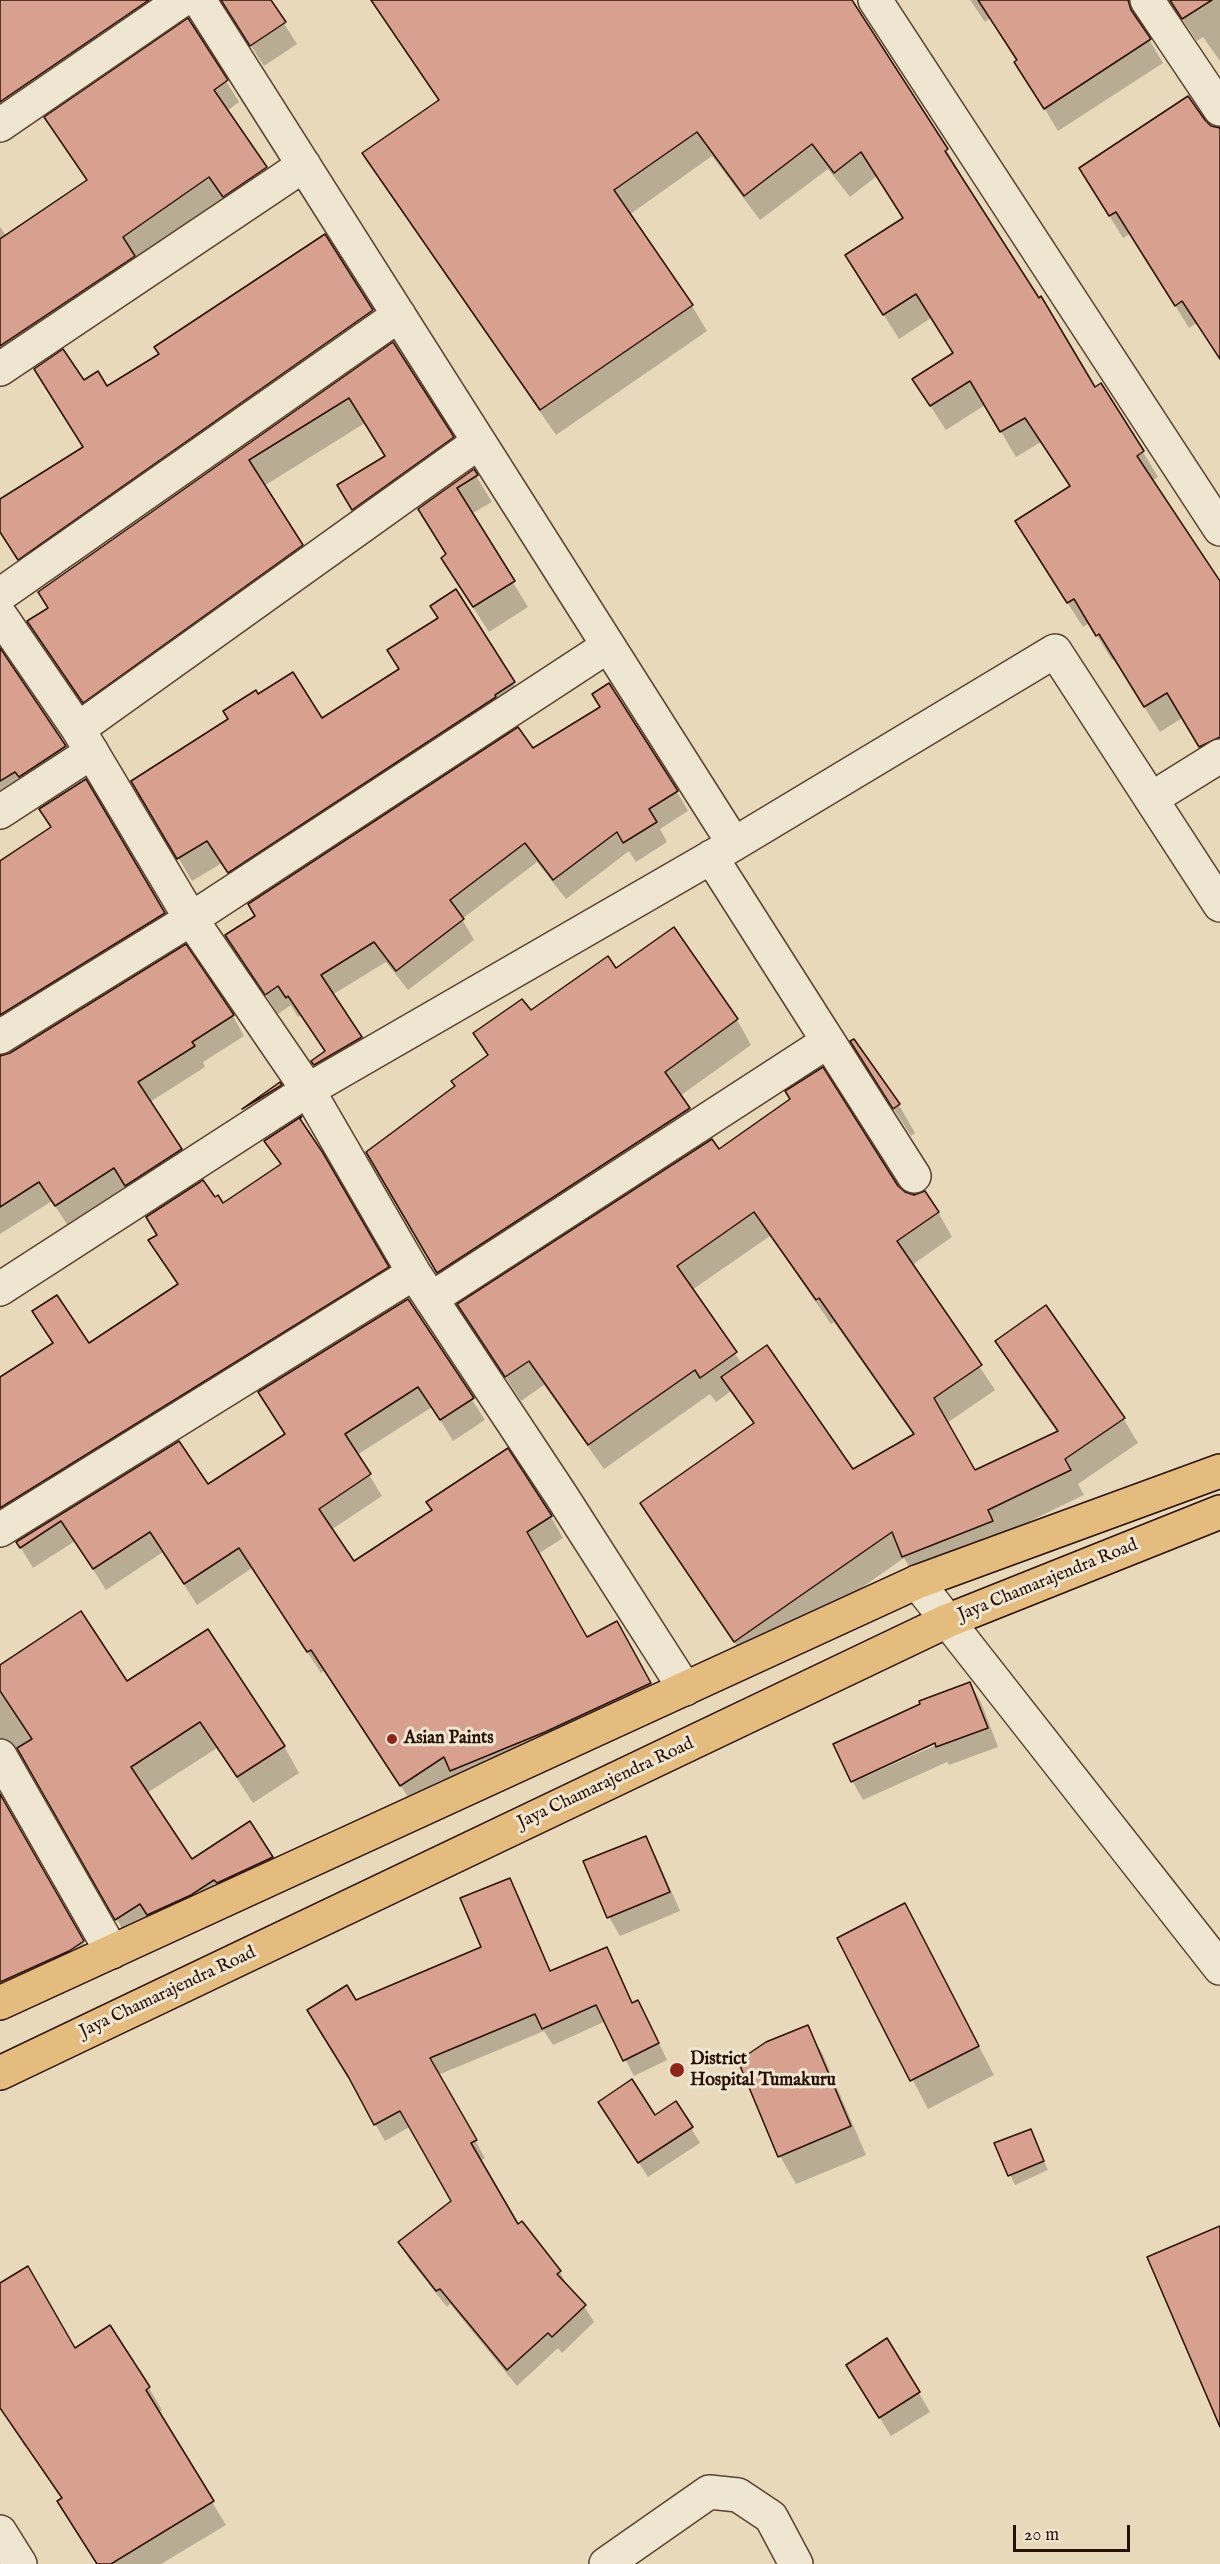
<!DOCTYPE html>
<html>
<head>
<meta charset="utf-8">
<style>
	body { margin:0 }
	#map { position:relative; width:1220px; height:2564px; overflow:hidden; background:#e7d9ba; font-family:"IM FELL English",serif }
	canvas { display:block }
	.scale { position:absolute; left:1013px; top:2525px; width:117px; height:27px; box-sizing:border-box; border:3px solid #2a1000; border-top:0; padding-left:8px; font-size:18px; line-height:21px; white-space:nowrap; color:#2a1000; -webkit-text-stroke:4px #efe6d2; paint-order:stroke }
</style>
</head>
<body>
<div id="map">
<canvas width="1220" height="2564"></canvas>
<div class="scale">20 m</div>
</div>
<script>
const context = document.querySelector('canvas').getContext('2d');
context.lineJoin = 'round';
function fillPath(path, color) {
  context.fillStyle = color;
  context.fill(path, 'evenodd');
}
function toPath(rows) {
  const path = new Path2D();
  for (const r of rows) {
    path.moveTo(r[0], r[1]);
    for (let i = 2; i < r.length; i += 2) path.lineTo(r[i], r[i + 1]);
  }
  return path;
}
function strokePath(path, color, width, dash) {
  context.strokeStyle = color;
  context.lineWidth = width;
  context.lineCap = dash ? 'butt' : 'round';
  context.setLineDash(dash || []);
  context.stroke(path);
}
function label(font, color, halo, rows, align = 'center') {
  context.font = font + ' "IM FELL English",serif';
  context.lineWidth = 6;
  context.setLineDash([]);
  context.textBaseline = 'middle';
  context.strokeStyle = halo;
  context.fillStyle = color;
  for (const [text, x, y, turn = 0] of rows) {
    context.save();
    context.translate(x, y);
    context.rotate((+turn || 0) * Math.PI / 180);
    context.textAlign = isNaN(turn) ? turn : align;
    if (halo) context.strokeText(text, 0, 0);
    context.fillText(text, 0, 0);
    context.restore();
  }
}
const shadow = toPath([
	[0,0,269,0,297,44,264,66,229,12,222,5,194,2,0,133],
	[370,0,822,0,946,149,961,175,959,176,1094,389,1100,385,1143,452,1158,477,1152,481,1220,584,1220,769,1215,772,1182,718,1160,732,1114,659,1112,660,1089,623,1083,627,1032,547,1070,487,1041,442,1016,457,985,405,946,430,929,404,954,354,931,318,899,339,847,256,904,219,877,176,850,197,828,169,760,220,712,156,629,215,692,306,707,331,556,435,379,178,364,153,440,102],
	[970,0,1220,0,1220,61,1203,37,1197,41,1177,12,1169,6,1143,15,1141,26,1163,63,1058,131,990,18,985,22],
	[226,81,239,102,227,111,278,189,236,217,223,198,135,259,0,370,0,227,7,237,88,181,46,118],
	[1188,98,1210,127,1220,129,1220,359,1197,323,1189,328,1131,233,1123,238,1094,191],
	[325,236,386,336,33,584,0,531,0,501,84,448,83,382,107,389,160,355],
	[393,344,468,464,354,512,339,486,386,457,365,423,264,486,317,572,99,728,29,621,49,609],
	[473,471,492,502,471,514,528,607,489,632,458,584,448,555,420,509],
	[0,651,75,765,0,796],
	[513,683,526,706,242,895,222,863,192,881,133,781,230,720,258,696,321,720],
	[532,750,677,792,688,811,660,829,667,842,636,862,629,851,566,899,537,862,462,919,474,940,408,990,386,962,332,995,372,1058,326,1084,313,1061,326,1053,301,1015,298,1017,291,1005,278,1014,227,935],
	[85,781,176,933,0,1043,0,862,52,828],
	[674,929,737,1020,751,1045,680,1096,703,1134,452,1297,368,1153,456,1087,489,1057,475,1033,530,1012,615,970],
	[233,1016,244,1036,203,1062,205,1067,150,1102,193,1169,138,1205,126,1187,68,1226,52,1201,0,1234,0,1057],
	[868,1069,899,1105,915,1133,911,1136],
	[280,1085,291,1104,255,1128,244,1110],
	[301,1119,399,1287,0,1536,0,1379,89,1345,179,1286,150,1241,214,1199,222,1205,281,1166,266,1141],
	[719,1151,897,1187,904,1194,938,1212,952,1237,912,1265,995,1390,947,1423,975,1472,1057,1432,1011,1366,997,1341,1123,1418,1138,1443,1078,1484,1084,1495,1001,1535,917,1581,904,1558,750,1666,642,1503,754,1425,731,1391,716,1402,710,1394,604,1469,544,1385,521,1401,459,1305],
	[770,1236,831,1324,834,1322,914,1436,853,1471,742,1364,692,1290],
	[408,1301,485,1420,453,1441,432,1407,357,1455,382,1496,331,1530,354,1564,551,1517,563,1538,538,1554,586,1639,629,1644,662,1705,414,1806,325,1670,321,1673,252,1568,197,1605,163,1552,106,1590,75,1541,33,1568,18,1543,179,1443,207,1486,286,1435],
	[0,1666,126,1684,284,1746,299,1773,253,1803,217,1748,147,1793,191,1861,249,1823,287,1884,132,1946,33,1773,26,1766,17,1764,0,1773],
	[970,1683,981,1702,998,1747,949,1765,947,1762,863,1800,853,1782,943,1742],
	[0,1797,98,1968,7,2013,0,2019],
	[645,1837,656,1856,680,1911,620,1936,609,1917],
	[509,1879,519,1896,551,1972,607,1949,633,2004,647,2018,667,2060,634,2076,606,2021,553,2045,544,2031,438,2075,485,2158,480,2161,517,2226,522,2223,560,2272,569,2289,584,2306,594,2322,562,2353,558,2348,517,2386,450,2304,447,2307,409,2259,400,2242,453,2201,411,2126,385,2141,309,2010,355,2002,483,1948],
	[905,1905,994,2075,928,2109,839,1939],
	[807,2027,823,2055,866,2155,796,2184,780,2156],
	[676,2103,700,2143,648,2177,609,2117,655,2117],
	[1030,2131,1048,2170,1015,2185,996,2144],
	[0,2284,75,2350,149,2388,162,2410,158,2413,226,2525,161,2564,97,2564,63,2499,27,2446,25,2447,0,2407],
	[859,2384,919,2393,930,2412,891,2436]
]);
const building = toPath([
	[0,0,149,0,0,102,0,0],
	[221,0,271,0,286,22,250,46,221,0],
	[371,0,852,0,948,149,945,151,1039,298,1041,296,1095,387,1101,383,1144,451,1137,456,1220,581,1220,737,1199,747,1167,693,1144,707,1099,634,1096,636,1074,599,1067,603,1015,521,1070,486,1025,418,1000,432,970,381,930,406,912,379,953,353,916,294,883,315,845,255,903,218,861,152,834,173,812,144,744,196,697,132,614,190,693,305,540,410,362,153,439,100,371,0],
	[978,0,1128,0,1131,10,1151,39,1044,109,1014,62,1017,60,978,0],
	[1170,0,1212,0,1182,19,1170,0],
	[188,18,228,80,214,90,267,167,223,197,209,177,123,237,135,256,0,346,0,239,87,180,44,117,188,18],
	[1188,96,1205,120,1211,126,1220,128,1220,359,1182,301,1175,306,1116,212,1109,216,1079,168,1188,96],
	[325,234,373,310,18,560,0,532,0,499,83,447,34,369,63,349,84,380,98,371,107,386,159,354,154,347,325,234],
	[393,342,454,437,352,510,337,485,385,456,349,398,249,460,303,545,83,703,27,621,48,608,38,592,393,342],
	[474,469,478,475,457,488,515,581,473,607,441,558,446,554,418,509,474,469],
	[456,589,515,682,495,695,496,697,228,873,207,841,177,859,131,781,228,719,223,711,256,690,258,694,293,672,322,718,399,669,387,650,438,618,430,606,456,589],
	[0,648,66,746,19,777,15,772,0,781,0,648],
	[609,683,678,791,649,809,657,822,623,843,617,832,553,880,525,843,450,900,464,919,396,971,374,942,321,975,362,1037,314,1065,311,1061,325,1051,288,996,286,998,278,986,265,995,225,935,255,916,248,904,518,727,533,748,600,707,592,694,609,683],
	[86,779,165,913,0,1015,0,861,51,827,39,809,86,779],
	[674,927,738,1019,665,1072,690,1108,437,1273,366,1152,455,1086,451,1081,488,1055,473,1033,522,999,531,1010,608,956,616,968,674,927],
	[186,944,234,1015,192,1042,195,1046,138,1082,182,1149,125,1186,114,1168,55,1206,39,1182,0,1207,0,1056,10,1053,186,944],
	[854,1039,900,1104,893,1109,850,1041,854,1039],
	[823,1067,898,1186,905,1192,914,1195,925,1191,939,1212,897,1241,982,1365,934,1398,975,1470,1058,1431,995,1341,1046,1305,1125,1418,1065,1459,1071,1470,988,1510,993,1521,902,1557,892,1532,734,1642,640,1503,754,1423,721,1377,767,1345,853,1469,914,1434,819,1298,816,1300,754,1212,677,1266,737,1352,700,1378,695,1370,588,1445,529,1361,505,1377,457,1304,712,1139,719,1149,790,1099,785,1091,823,1067],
	[280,1082,282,1085,242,1109,280,1082],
	[302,1116,300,1119,323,1153,389,1267,0,1508,0,1377,53,1343,32,1311,57,1295,89,1343,178,1284,148,1240,157,1235,146,1217,203,1180,215,1197,218,1195,223,1203,281,1164,264,1141,302,1116],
	[408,1299,474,1398,440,1420,418,1387,345,1434,371,1474,319,1509,354,1561,432,1510,426,1502,508,1448,552,1516,527,1532,587,1637,617,1621,651,1683,545,1732,450,1771,444,1757,400,1786,311,1650,307,1652,239,1548,184,1584,150,1532,93,1569,61,1521,20,1548,16,1542,179,1441,208,1484,285,1434,258,1392,408,1299],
	[81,1611,127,1681,208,1629,285,1746,237,1777,200,1722,131,1767,192,1859,250,1821,273,1857,217,1883,214,1880,191,1895,147,1915,140,1904,115,1920,17,1748,32,1739,0,1691,0,1665,81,1611],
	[970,1682,988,1728,936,1747,935,1743,851,1782,833,1744,920,1704,919,1701,970,1682],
	[0,1794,84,1941,69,1951,0,1982,0,1794],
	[646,1836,670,1892,607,1918,583,1861,646,1836],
	[510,1878,550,1971,607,1947,632,2003,638,2000,659,2043,623,2061,596,2005,542,2029,535,2014,430,2058,477,2140,471,2143,518,2224,522,2221,561,2271,557,2274,586,2305,552,2337,548,2333,507,2370,440,2289,436,2291,398,2242,451,2201,400,2111,374,2125,349,2078,307,2010,347,1985,356,2000,481,1947,460,1898,510,1878],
	[905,1903,979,2046,910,2081,837,1938,905,1903],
	[808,2025,851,2126,778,2157,738,2061,766,2042,808,2025],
	[632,2079,655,2115,676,2101,693,2127,638,2163,598,2102,632,2079],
	[1031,2129,1044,2161,1008,2176,994,2143,1031,2129],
	[1220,2226,1220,2427,1147,2257,1220,2226],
	[28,2266,75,2348,110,2325,150,2387,146,2390,214,2501,111,2564,97,2564,57,2501,62,2498,0,2408,0,2283,28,2266],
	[887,2338,920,2392,879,2418,846,2365,887,2338]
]);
const minor = toPath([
	[199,0,734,844],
	[875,0,1220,529],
	[1147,0,1220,109],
	[0,125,182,0],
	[0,369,304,165],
	[0,595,399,315],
	[0,615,78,729,191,919,308,1090,414,1273,561,1495,685,1689],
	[78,729,479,442],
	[1151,799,1220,756],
	[0,812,92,752],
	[711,857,914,1176],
	[0,1037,191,919,608,646],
	[0,1289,308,1090,734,844,1055,651,1220,905],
	[431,1299,827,1042],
	[0,1530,414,1273],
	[917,1582,1220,1968],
	[0,1756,112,1952],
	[0,2532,20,2564],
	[606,2564,709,2492,738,2495,771,2517,796,2564]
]);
const major = toPath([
	[0,2003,917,1582,1220,1471],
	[0,2073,947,1621,1220,1512]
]);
const markers = [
	[392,1739,6,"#8f2418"],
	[677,2070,8,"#8f2418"]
];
const streetNames = [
	["Jaya Chamarajendra Road",1048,1581,-22],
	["Jaya Chamarajendra Road",606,1784,-25],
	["Jaya Chamarajendra Road",168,1993,-25]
];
const poiNames = [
	["Asian Paints",404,1739],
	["District",690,2060],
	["Hospital Tumakuru",690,2081]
];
fillPath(shadow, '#0003');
fillPath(building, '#d8a08e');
strokePath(building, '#2a1000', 1.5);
strokePath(minor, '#59422e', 36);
strokePath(major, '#2a1000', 36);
strokePath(minor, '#efe6d2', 33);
strokePath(major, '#e4bc7d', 33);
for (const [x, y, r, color] of markers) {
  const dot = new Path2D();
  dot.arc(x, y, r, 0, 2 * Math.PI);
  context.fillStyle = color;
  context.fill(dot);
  strokePath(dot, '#efe6d2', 2);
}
label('18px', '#2a1000', '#efe6d2', streetNames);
label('bold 18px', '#2a1000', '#efe6d2', poiNames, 'left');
</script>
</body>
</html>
